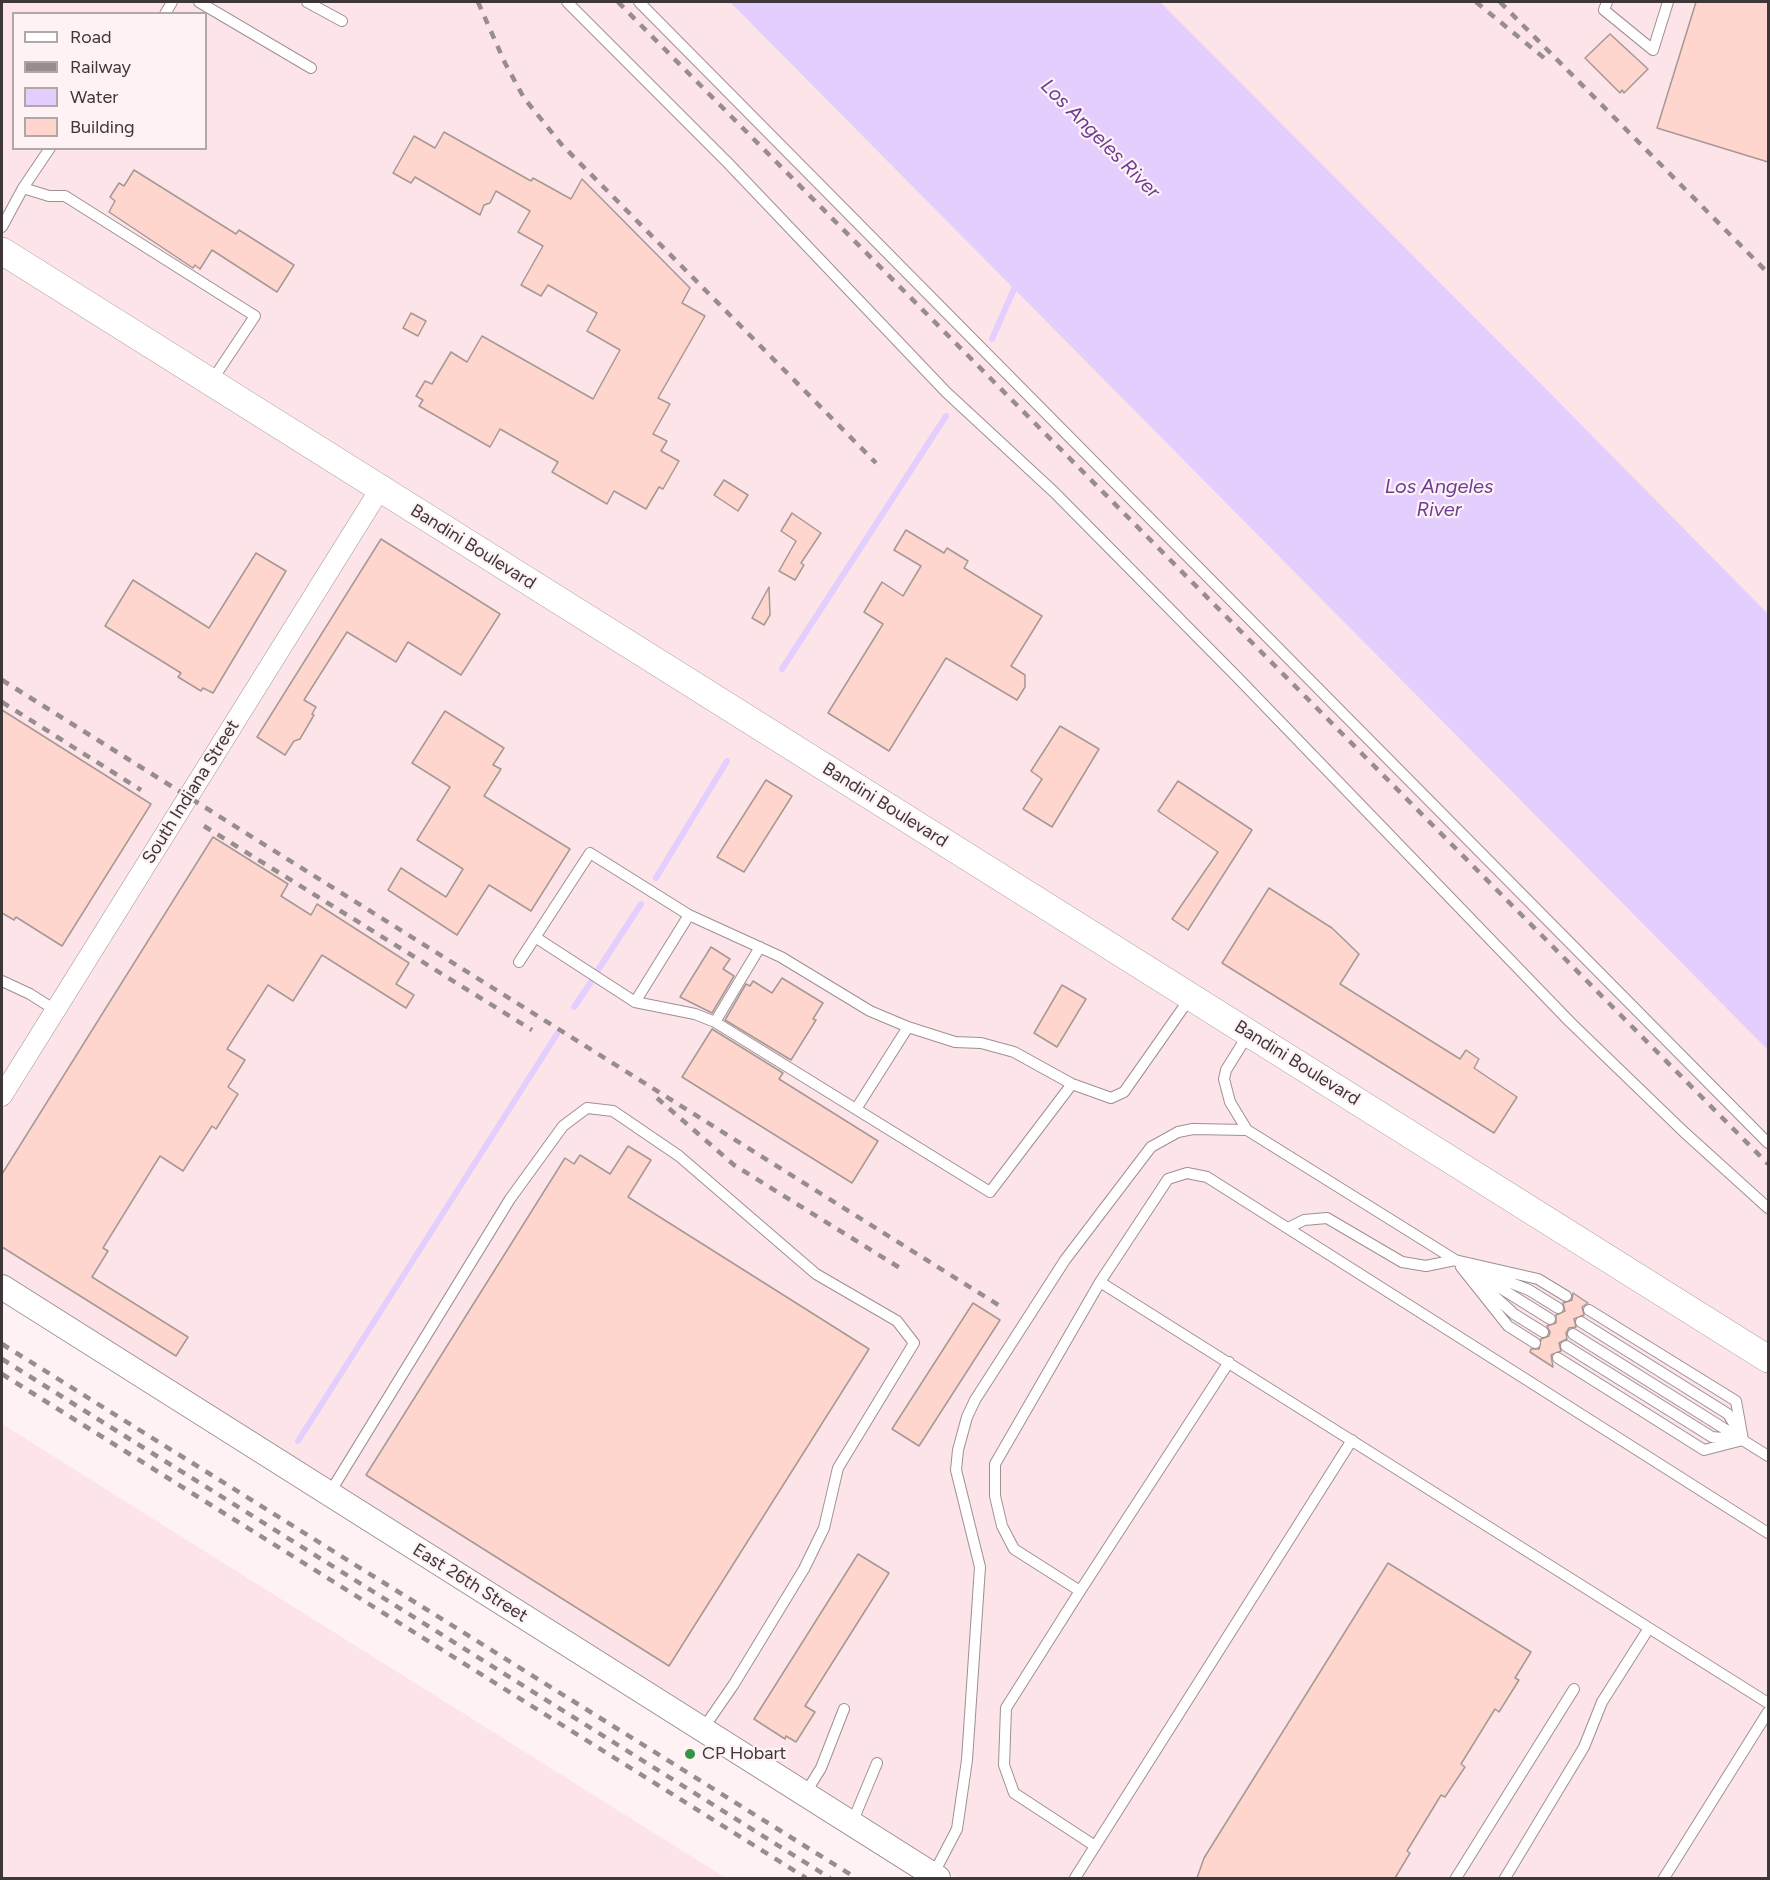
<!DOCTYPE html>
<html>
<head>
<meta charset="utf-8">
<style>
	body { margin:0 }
	#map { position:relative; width:1770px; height:1880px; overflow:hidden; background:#fff2f5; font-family:Figtree,sans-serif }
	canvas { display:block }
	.frame { position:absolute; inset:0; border:3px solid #3d3738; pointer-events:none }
	.legend { position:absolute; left:12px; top:12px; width:195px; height:138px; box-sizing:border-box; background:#fff2f5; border:2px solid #b1a7a9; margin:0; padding:8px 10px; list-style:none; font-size:18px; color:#3d3738 }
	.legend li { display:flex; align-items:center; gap:12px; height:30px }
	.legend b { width:30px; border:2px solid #b1a7a9 }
</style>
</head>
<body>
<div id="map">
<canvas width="1770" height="1880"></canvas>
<div class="frame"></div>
<ul class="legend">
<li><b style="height:8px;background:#fff"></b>Road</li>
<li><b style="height:8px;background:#978d8f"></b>Railway</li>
<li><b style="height:16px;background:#e4cefe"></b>Water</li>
<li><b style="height:16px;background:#fed6ce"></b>Building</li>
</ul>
</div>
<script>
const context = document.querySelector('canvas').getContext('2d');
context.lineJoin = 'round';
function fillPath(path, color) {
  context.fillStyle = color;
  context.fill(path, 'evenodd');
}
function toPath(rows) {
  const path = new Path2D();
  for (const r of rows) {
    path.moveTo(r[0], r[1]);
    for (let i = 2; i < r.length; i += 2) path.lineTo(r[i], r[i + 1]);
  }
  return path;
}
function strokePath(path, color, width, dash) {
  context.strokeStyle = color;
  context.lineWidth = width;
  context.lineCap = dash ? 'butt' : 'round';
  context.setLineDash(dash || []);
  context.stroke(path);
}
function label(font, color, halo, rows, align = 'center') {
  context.font = font + ' Figtree,sans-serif';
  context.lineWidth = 4.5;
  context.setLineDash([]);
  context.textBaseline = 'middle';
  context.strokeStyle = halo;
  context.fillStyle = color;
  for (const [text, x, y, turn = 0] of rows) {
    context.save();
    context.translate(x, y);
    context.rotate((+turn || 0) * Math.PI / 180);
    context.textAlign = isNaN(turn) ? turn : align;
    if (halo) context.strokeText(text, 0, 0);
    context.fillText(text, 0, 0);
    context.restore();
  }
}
const built = toPath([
	[2,2,1768,2,1768,1878,957,1878,2,1285],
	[14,14,206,14,206,148,14,148],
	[2,1424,726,1878,2,1878]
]);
const water = toPath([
	[730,2,1160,2,1541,384,1768,614,1768,1050]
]);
const stream = toPath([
	[992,339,1017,282],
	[782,669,946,416],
	[656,878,727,761],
	[598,970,641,904],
	[574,1007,591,982],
	[298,1441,557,1034]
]);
const building = toPath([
	[1696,2,1768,2,1768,162,1657,128,1696,2],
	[1610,34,1648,69,1624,93,1622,90,1620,93,1585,58,1610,34],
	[444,132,531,181,533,178,571,199,582,179,690,288,682,303,705,316,658,398,670,404,653,434,667,441,661,451,679,461,663,489,659,487,646,509,614,491,607,504,552,472,558,462,500,429,490,447,419,406,423,400,416,396,425,381,432,384,451,352,467,362,482,336,593,399,620,350,587,331,597,313,548,285,541,296,521,285,543,246,518,232,530,211,496,191,490,203,484,205,480,215,415,177,411,183,393,173,414,136,435,148,444,132],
	[134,170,236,234,239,230,294,265,277,292,212,250,200,269,195,265,193,268,109,212,115,201,110,197,119,183,124,186,134,170],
	[411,313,426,321,418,336,403,328,411,313],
	[724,480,748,495,738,511,714,495,724,480],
	[792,513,821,533,801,563,804,565,795,580,779,571,796,541,781,531,792,513],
	[906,530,944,553,947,548,968,561,964,568,1042,616,1011,666,1025,675,1025,687,1017,700,946,658,889,751,828,713,883,624,864,612,882,582,903,596,921,566,894,550,906,530],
	[381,539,500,614,461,675,408,642,396,662,347,632,304,700,316,707,312,714,314,715,300,739,294,741,285,755,257,737,381,539],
	[256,553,286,571,213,693,203,688,201,691,178,677,181,673,105,626,133,580,209,628,256,553],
	[769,587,770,615,764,625,752,618,769,587],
	[2,710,151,804,62,946,16,917,14,920,2,913,2,710],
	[445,711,504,748,493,765,501,769,484,796,570,849,531,911,489,885,457,935,388,890,401,868,446,897,463,869,417,840,450,787,412,763,445,711],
	[1060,726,1099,749,1052,827,1023,809,1042,779,1031,771,1060,726],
	[766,780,792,796,744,872,717,857,766,780],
	[1178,781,1252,830,1188,930,1172,919,1218,852,1158,811,1178,781],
	[213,837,288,884,281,896,311,915,317,904,409,963,396,984,414,995,406,1008,322,955,293,1001,268,985,227,1049,245,1060,228,1087,238,1094,216,1129,212,1126,183,1171,160,1156,103,1248,108,1251,92,1277,188,1337,176,1356,2,1247,2,1174,213,837],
	[1269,888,1332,928,1359,954,1340,984,1460,1059,1466,1050,1479,1059,1474,1068,1517,1097,1494,1133,1222,963,1269,888],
	[711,947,730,959,723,969,734,976,712,1013,680,997,711,947],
	[782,978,823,1003,813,1019,816,1020,791,1060,725,1020,746,984,750,986,753,981,772,993,782,978],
	[1062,985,1086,999,1057,1047,1034,1033,1062,985],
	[712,1029,783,1073,779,1079,878,1141,852,1183,682,1077,712,1029],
	[628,1146,651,1160,628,1197,869,1349,669,1666,366,1475,565,1158,574,1164,580,1155,610,1174,628,1146],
	[1573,1293,1588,1303,1582,1307,1584,1315,1574,1319,1576,1327,1569,1328,1566,1333,1567,1339,1559,1343,1561,1351,1551,1355,1553,1367,1530,1352,1531,1349,1539,1349,1541,1339,1549,1336,1550,1332,1547,1326,1556,1323,1556,1315,1565,1311,1563,1303,1572,1300,1573,1293],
	[973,1303,1000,1320,919,1446,892,1429,973,1303],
	[858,1554,889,1573,805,1706,815,1712,796,1742,786,1736,785,1739,754,1719,858,1554],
	[1388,1563,1531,1652,1515,1678,1519,1680,1499,1712,1495,1709,1461,1764,1465,1767,1445,1797,1441,1795,1407,1851,1410,1853,1395,1878,1197,1878,1204,1858,1388,1563]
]);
const service = toPath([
	[199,2,311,68],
	[307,2,342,21],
	[567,2,728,163,946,392,1054,492,1238,678,1570,1022,1684,1132,1768,1208],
	[639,2,1768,1143],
	[1607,2,1604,10,1653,50,1668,2],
	[165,14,172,2],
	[23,188,50,148],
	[2,227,23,188,49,196,65,196,255,316,211,382],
	[535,937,635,1002,695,1014,715,1022,990,1192,1072,1084],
	[519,962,590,853,689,915,781,957,870,1011,908,1027,955,1042,981,1043,1014,1052,1072,1084,1111,1098,1124,1092,1190,998],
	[2,981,30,994,55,1010],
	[635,1002,689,915],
	[715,1022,760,947],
	[1249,1033,1226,1070,1224,1079,1230,1102,1247,1130,1550,1319],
	[856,1109,908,1027],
	[1288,1228,1304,1220,1327,1218,1402,1262,1426,1266,1455,1260,1538,1279,1566,1296],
	[1461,1267,1508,1326,1535,1343],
	[1486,1273,1529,1290,1558,1308],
	[1100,1282,1768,1703],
	[1480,1283,1514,1314,1543,1332],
	[1589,1310,1736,1401,1743,1440],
	[1581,1322,1728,1414,1739,1432],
	[1573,1334,1768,1456],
	[1566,1346,1712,1437,1734,1439],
	[1558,1358,1704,1450,1743,1440],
	[329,1494,510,1199,563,1126,587,1108,613,1111,679,1156,816,1274,897,1321,914,1343,838,1468,824,1528,804,1569,734,1684,703,1729],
	[1080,1591,1229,1362],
	[805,1794,821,1768,844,1709],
	[852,1823,877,1763],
	[1095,1846,1014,1793,1004,1765,1006,1708,1080,1591,1014,1549,1002,1526,995,1496,995,1464,1100,1282,1168,1179,1187,1173,1207,1177,1768,1533],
	[933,1875,957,1829,967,1760,980,1567,956,1470,958,1450,967,1417,975,1400,1065,1260,1151,1147,1178,1132,1193,1129,1247,1130],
	[1075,1878,1352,1440],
	[1456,1878,1574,1689],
	[1505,1878,1584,1747,1602,1702,1649,1628],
	[1664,1878,1768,1712]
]);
const minor = toPath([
	[2,1096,380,489]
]);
const tertiary = toPath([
	[2,1287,938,1878]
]);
const secondary = toPath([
	[2,251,1768,1359]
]);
const rail = toPath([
	[478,2,505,63,524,98,562,145,876,463],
	[618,2,1768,1164],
	[1476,2,1549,62],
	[1500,2,1768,273],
	[2,680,1000,1306],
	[2,702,141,790],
	[204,826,532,1030],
	[657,1098,734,1165,900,1268],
	[2,1344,856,1878],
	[2,1359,830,1878],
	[2,1374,806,1878]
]);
const markers = [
	[690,1754,6,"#369447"]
];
const streetNames = [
	["Bandini Boulevard",473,547,32],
	["South Indiana Street",191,792,-58],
	["Bandini Boulevard",885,805,32],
	["Bandini Boulevard",1297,1063,32],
	["East 26th Street",470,1583,32]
];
const poiNames = [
	["CP Hobart",702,1754]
];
const waterNames = [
	["Los Angeles River",1100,139,45],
	["Los Angeles",1439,487],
	["River",1439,510]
];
fillPath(built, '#fde4e9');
fillPath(water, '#e4cefe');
strokePath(stream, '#e4cefe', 6);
fillPath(building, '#fed6ce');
strokePath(building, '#a69895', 1.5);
strokePath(service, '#9e9093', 12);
strokePath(minor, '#9e9093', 21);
strokePath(tertiary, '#9e9093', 26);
strokePath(secondary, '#9e9093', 28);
strokePath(service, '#fff', 10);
strokePath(minor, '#fff', 20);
strokePath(tertiary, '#fff', 24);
strokePath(secondary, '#fff', 27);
strokePath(rail, '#978d8f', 4.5, [8, 8]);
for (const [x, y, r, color] of markers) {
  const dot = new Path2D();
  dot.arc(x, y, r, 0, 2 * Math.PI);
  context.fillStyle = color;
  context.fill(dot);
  strokePath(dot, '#fff2f5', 2);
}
label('18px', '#3d3738', '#fff2f5', streetNames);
label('18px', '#3d3738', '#fff2f5', poiNames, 'left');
label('italic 20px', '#6b3b95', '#fff2f5', waterNames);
</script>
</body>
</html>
